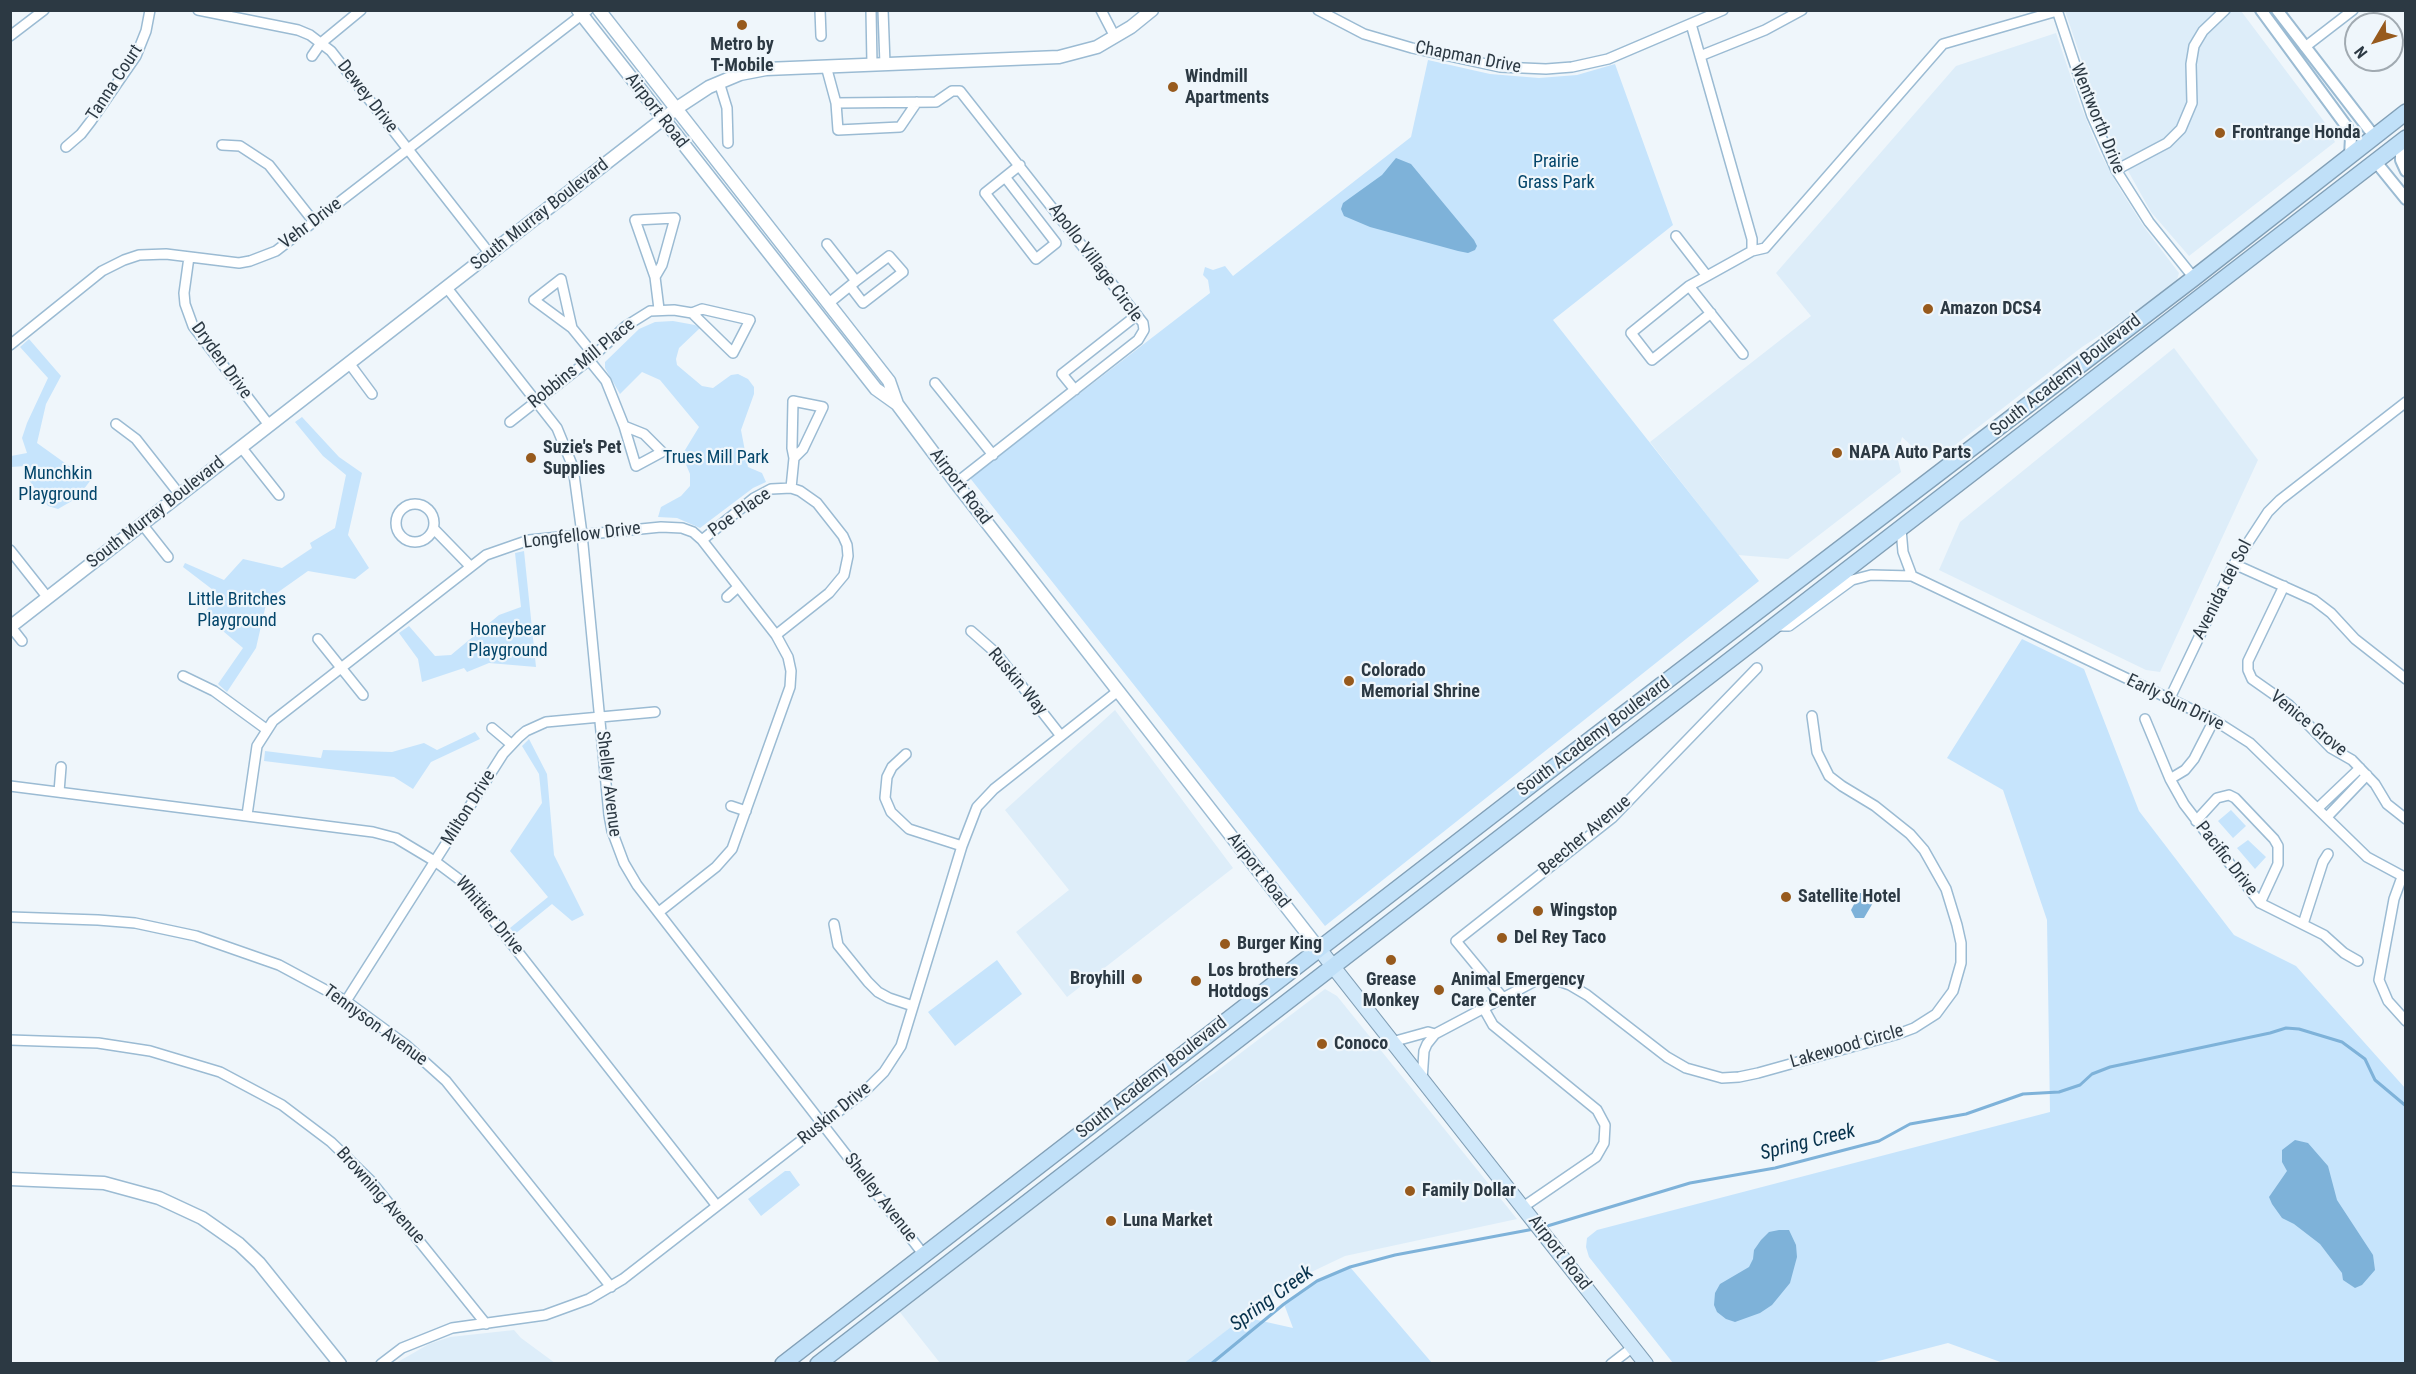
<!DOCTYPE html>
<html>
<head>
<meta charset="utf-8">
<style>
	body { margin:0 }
	#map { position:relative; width:2416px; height:1374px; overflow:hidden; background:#eff6fb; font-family:"Roboto Condensed",sans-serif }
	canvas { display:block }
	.frame { position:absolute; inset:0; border:12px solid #2c3943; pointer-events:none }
	.north { position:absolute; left:2344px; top:12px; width:60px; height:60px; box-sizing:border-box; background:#eff6fb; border:2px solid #a1aab1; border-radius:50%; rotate:232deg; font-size:16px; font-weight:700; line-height:24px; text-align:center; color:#2c3943 }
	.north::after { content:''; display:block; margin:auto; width:21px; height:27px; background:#975a1d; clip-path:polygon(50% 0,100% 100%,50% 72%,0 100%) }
</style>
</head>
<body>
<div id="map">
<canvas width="2416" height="1374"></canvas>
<div class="frame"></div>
<div class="north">N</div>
</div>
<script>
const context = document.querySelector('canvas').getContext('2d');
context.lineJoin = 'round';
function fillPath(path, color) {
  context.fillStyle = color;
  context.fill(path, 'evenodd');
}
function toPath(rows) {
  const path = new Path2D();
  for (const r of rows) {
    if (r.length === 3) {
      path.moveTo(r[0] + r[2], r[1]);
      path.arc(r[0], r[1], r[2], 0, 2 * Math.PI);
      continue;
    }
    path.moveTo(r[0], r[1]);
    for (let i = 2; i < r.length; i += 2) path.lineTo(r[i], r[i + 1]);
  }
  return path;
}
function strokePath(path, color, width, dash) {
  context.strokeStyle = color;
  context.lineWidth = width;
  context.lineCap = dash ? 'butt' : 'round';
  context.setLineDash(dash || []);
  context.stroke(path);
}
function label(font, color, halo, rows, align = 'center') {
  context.font = font + ' "Roboto Condensed",sans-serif';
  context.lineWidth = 4.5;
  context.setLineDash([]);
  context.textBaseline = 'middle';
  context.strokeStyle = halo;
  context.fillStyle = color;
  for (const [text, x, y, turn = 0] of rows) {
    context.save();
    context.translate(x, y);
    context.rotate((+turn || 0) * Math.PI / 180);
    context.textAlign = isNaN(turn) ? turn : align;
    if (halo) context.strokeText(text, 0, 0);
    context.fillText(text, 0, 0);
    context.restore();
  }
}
const built = toPath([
	[2065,11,2241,11,2326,124,2335,142,2189,256,2151,212,2118,153,2100,114],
	[2056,33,2080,104,2099,151,2118,186,2144,227,2179,273,2177,280,2139,310,2082,347,1937,459,1927,460,1902,437,1897,456,1901,472,1788,559,1738,555,1650,442,1811,316,1776,273,1956,66],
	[2174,348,2258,460,2160,672,2146,670,1939,570,1960,522],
	[1115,710,1233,868,1067,997,1016,932,1069,890,1005,810],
	[1325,989,1337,996,1517,1219,1345,1256,1305,1275,1259,1306,1184,1363,940,1363,899,1311,1175,1098,1213,1074],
	[514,1330,521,1338,555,1363,396,1363,429,1344,450,1337]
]);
const green = toPath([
	[1428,60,1490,74,1539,78,1577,75,1615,64,1673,225,1553,320,1759,581,1325,926,970,478,1210,293,1208,280,1203,275,1205,267,1213,270,1225,266,1233,276,1411,137],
	[673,321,695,325,700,328,679,348,676,359,677,365,702,386,713,388,731,375,738,374,748,379,754,387,754,394,741,430,748,467,762,473,766,482,753,488,700,528,677,518,658,517,661,507,681,496,690,486,690,474,682,455,699,427,660,380,642,372,620,394,605,368,605,362,639,329,655,322],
	[29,339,61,376,46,404,37,443,90,481,77,498,58,509,48,506,28,479,26,466,11,467,11,456,27,453,22,438,27,423,48,378,20,347],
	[302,417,339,457,362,473,348,535,369,568,355,579,308,571,267,600,256,648,227,692,218,684,243,648,204,615,217,593,183,567,185,563,224,580,243,559,282,568,312,548,310,543,335,528,346,475,323,456,295,422],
	[524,551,536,667,489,663,467,672,464,668,422,682,418,659,399,633,409,626,435,656,451,655,499,615,521,607,515,553],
	[2022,639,2084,669,2139,811,2234,935,2296,966,2405,1088,2405,1363,2006,1364,1948,1343,1871,1363,1673,1363,1589,1257,1586,1247,1587,1238,1597,1230,2050,1112,2047,920,2003,790,1947,758],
	[475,732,480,739,431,762,413,789,394,777,264,761,265,751,321,758,323,750,392,752,424,743,437,750],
	[529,739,547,774,554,855,584,915,572,921,552,904,515,934,510,928,548,897,510,851,542,803,539,774,522,746],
	[2231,810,2246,826,2233,838,2218,821],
	[2248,840,2266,857,2255,869,2237,848],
	[997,960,1022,994,955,1046,928,1012],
	[785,1171,790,1171,800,1185,761,1216,748,1199],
	[1350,1267,1432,1363,1184,1363,1244,1317,1293,1328,1284,1304,1317,1281]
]);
const water = toPath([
	[1396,158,1411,164,1474,240,1477,246,1475,250,1468,253,1458,251,1370,227,1344,216,1341,209,1343,203,1382,175],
	[1860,893,1870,893,1874,901,1864,918,1855,918,1851,910],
	[2295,1140,2308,1143,2328,1166,2337,1200,2373,1255,2375,1270,2362,1285,2355,1288,2343,1280,2342,1273,2320,1244,2294,1224,2282,1218,2272,1204,2269,1197,2287,1171,2282,1162,2282,1150],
	[1779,1230,1789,1230,1796,1245,1797,1257,1790,1283,1772,1305,1760,1313,1735,1322,1726,1319,1717,1312,1714,1305,1715,1293,1720,1284,1749,1267,1753,1259,1754,1250,1761,1240,1769,1232]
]);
const stream = toPath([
	[1544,1227,1690,1183,1775,1168,1879,1141,1910,1124,1966,1114,2023,1094,2059,1092,2080,1085,2092,1074,2110,1067,2270,1033,2286,1028,2299,1029,2342,1042,2365,1059,2375,1080,2406,1106],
	[1211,1364,1284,1304,1317,1281,1350,1267,1395,1255,1534,1229]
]);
const minor = toPath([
	[198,10,298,30,310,35,331,51,490,254],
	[820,10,821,36],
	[871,10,872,64],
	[883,10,885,64],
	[1101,10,1115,37],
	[1318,10,1364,34,1412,48,1500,67,1546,69,1572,67,1608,59,1723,10],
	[2057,10,2092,116,2116,170,2149,222,2194,278],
	[1691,24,1752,239,1752,251],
	[10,36,44,10],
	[2305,47,2353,10],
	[312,56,321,43,361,10],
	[1700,56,1765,30,1802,10],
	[826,66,836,103,936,102,952,91,960,91,1143,323,1144,330,1138,340,956,483],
	[719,82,727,108,728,143],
	[836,103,838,130,900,127,917,102],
	[222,145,240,146,269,165,314,222],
	[66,147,81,134,91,121,136,56,146,31,150,10],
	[2116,170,2167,143,2181,129,2192,103,2191,64,2194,46,2203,31,2225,10],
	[1005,177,1056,243,1036,259,985,193,1020,165],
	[1676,236,1707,276],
	[827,244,856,281],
	[189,257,184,293,185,304,193,326,269,425],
	[655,277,635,220,675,218,662,265,655,277,659,309],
	[1689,286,1743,354],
	[447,288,557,428,573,467,582,534,609,815,612,831,624,863,637,885,924,1255],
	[829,303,856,281,889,256,903,272,863,303,850,286],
	[1711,313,1652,360,1631,333,1689,286,1752,251,1765,248,1943,44,2057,11],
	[572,328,534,300,561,279,572,328,594,355],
	[10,345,102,271,124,260,139,255,166,254,239,263,250,261,276,251,588,10],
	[589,360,606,381,624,426,636,466,662,452,644,434,624,426],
	[349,363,372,394],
	[935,383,993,455],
	[1075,390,1062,374,1137,315],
	[510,422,589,360,626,326,650,311,674,310,692,313,733,353,750,320,702,309,692,313],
	[116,424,136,439,180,495],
	[241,447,279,495],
	[791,488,794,458,803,449,823,407,793,401,792,448,794,458],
	[415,523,19],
	[142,524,168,557],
	[434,529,470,566],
	[1901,529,1903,552,1912,576],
	[702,540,754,498,771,489,791,488,800,491,817,503,843,536,847,545,848,556,844,575,829,593,776,635],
	[10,550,48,598],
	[2234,564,2314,600,2331,613,2355,639,2406,679],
	[2284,586,2248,661,2248,670,2252,679,2289,705,2331,748,2352,760,2375,784,2387,804,2406,819],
	[727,597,738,587],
	[1774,626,1789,626,1852,580,1871,575,1912,576,2214,720,2250,743,2367,857,2406,878],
	[11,627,22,641],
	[971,631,996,653,1061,736],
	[318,639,363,695],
	[183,676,214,691,266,729],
	[2169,700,2234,564,2268,512,2280,500,2406,402],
	[2145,719,2170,779,2184,804,2260,903,2324,935,2344,953,2358,961],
	[492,728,511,744],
	[906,754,892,767,887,777,885,798,891,812,909,829,962,846],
	[2170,779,2185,770,2194,759,2214,720],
	[10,786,373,832,396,838,436,862,464,883,717,1206],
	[59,792,61,767],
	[731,806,746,811],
	[2318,808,2360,768],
	[247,815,257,746,273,721,486,555,529,540,661,527,682,528,693,532,702,540,776,635,788,657,791,671,790,687,732,849,716,867,659,912],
	[2327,817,2367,775],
	[2196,821,2217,798,2229,795,2235,798,2274,839,2278,846,2278,864,2260,903],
	[2402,877,2394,899,2379,980,2388,1001,2406,1021],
	[10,917,98,920,135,923,196,936,279,965,346,1001,406,1045,446,1081,611,1287],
	[834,924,838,945,868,982,878,992,889,998,913,1006],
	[2303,924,2323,862,2328,854],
	[1504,999,1456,941,1612,818,1757,668],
	[346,1001,503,754,519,737,526,731,546,722,655,712],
	[1484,1009,1493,1025,1597,1110,1605,1125,1604,1143,1596,1157,1523,1207],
	[10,1040,98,1043,150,1051,220,1072,282,1105,331,1142,370,1180,486,1324],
	[1392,1042,1428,1032,1435,1034],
	[1422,1080,1424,1051,1427,1044,1435,1034,1537,980,1553,979,1570,985,1587,995,1667,1057,1686,1068,1722,1078,1739,1077,1758,1073,1898,1034,1914,1028,1936,1014,1953,991,1961,963,1961,943,1957,925,1946,889,1924,850,1910,834,1875,806,1842,786,1829,776,1817,752,1812,716],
	[381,1364,402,1348,452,1328,545,1315,589,1299,623,1279,865,1091,884,1072,901,1046,962,846,977,807,994,789,1118,691],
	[1611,1364,1633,1347]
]);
const tertiary = toPath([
	[2261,10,2347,127,2351,137,2350,156],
	[2277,10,2374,136],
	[2401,142,2401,160,2406,171],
	[2376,162,2406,199]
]);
const secondary = toPath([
	[578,10,876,389,897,404,956,483,1320,950],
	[599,10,889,381,897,404],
	[10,627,677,108,709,87,740,74,766,69,1059,57,1097,47,1131,27,1152,10],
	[10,1179,104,1183,159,1198,202,1218,239,1244,259,1263,340,1364]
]);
const primary = toPath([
	[1320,950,1646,1364]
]);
const trunk = toPath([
	[783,1364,1566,758,2194,278,2406,112],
	[818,1364,2406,138]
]);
const markers = [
	[742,25,6,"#975a1d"],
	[1173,87,6,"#975a1d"],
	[2220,133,6,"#975a1d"],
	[1928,309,6,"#975a1d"],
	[1837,453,6,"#975a1d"],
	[531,458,6,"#975a1d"],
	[1349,681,6,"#975a1d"],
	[1786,897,6,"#975a1d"],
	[1538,911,6,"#975a1d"],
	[1502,938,6,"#975a1d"],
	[1225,944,6,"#975a1d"],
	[1391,960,6,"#975a1d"],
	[1137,979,6,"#975a1d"],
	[1196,981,6,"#975a1d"],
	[1439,990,6,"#975a1d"],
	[1322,1044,6,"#975a1d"],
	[1410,1191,6,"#975a1d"],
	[1111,1221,6,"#975a1d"]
];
const poiNames = [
	["Metro by",742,45,"center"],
	["T-Mobile",742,66,"center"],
	["Windmill",1185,77],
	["Apartments",1185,98],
	["Frontrange Honda",2232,133],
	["Amazon DCS4",1940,309],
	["Suzie's Pet",543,448],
	["Supplies",543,469],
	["NAPA Auto Parts",1849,453],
	["Colorado",1361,671],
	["Memorial Shrine",1361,692],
	["Satellite Hotel",1798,897],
	["Wingstop",1550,911],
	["Del Rey Taco",1514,938],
	["Burger King",1237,944],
	["Los brothers",1208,971],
	["Hotdogs",1208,992],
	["Broyhill",1125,979,"right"],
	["Grease",1391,980,"center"],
	["Monkey",1391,1001,"center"],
	["Animal Emergency",1451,980],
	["Care Center",1451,1001],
	["Conoco",1334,1044],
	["Family Dollar",1422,1191],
	["Luna Market",1123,1221]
];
const streetNames = [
	["Chapman Drive",1468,58,11],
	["Tanna Court",115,83,-57],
	["Dewey Drive",367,97,52],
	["Airport Road",656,111,52],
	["Wentworth Drive",2097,119,68],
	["South Murray Boulevard",540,215,-38],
	["Vehr Drive",311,224,-37],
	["Apollo Village Circle",1095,263,53],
	["Dryden Drive",221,361,54],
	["Robbins Mill Place",582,364,-39],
	["South Academy Boulevard",2066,376,-38],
	["Airport Road",960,487,53],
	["South Murray Boulevard",156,513,-38],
	["Poe Place",740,513,-35],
	["Longfellow Drive",582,536,-7],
	["Avenida del Sol",2223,590,-63],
	["Ruskin Way",1017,682,50],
	["Early Sun Drive",2175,703,26],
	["Venice Grove",2308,724,39],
	["South Academy Boulevard",1594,737,-37],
	["Shelley Avenue",608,784,83],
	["Milton Drive",469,808,-58],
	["Beecher Avenue",1585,836,-40],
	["Pacific Drive",2226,859,52],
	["Airport Road",1258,871,52],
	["Whittier Drive",489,916,50],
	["Tennyson Avenue",375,1026,36],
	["Lakewood Circle",1847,1047,-16],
	["South Academy Boulevard",1152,1078,-38],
	["Ruskin Drive",835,1114,-39],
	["Browning Avenue",380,1196,48],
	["Shelley Avenue",880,1198,52],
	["Airport Road",1559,1253,52]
];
const parkNames = [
	["Prairie",1556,162],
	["Grass Park",1556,183],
	["Trues Mill Park",716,458],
	["Munchkin",58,474],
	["Playground",58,495],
	["Little Britches",237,600],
	["Playground",237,621],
	["Honeybear",508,630],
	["Playground",508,651]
];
const waterNames = [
	["Spring Creek",1808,1143,-14],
	["Spring Creek",1272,1299,-36]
];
fillPath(built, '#ddedf9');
fillPath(green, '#c6e4fc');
fillPath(water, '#7eb2d9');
strokePath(stream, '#7eb2d9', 3);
strokePath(minor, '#9bbbd3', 12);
strokePath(tertiary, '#9bbbd3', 14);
strokePath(secondary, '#9bbbd3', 15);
strokePath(primary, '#82a0b7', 16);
strokePath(trunk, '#82a0b7', 18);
strokePath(minor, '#fff', 9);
strokePath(tertiary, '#fff', 10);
strokePath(secondary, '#fff', 12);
strokePath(primary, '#d0e8fa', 14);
strokePath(trunk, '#c0e0f8', 15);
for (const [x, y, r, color] of markers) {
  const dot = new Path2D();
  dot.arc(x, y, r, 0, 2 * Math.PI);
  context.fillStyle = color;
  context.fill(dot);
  strokePath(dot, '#eff6fb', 2);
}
label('bold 18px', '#2c3943', '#eff6fb', poiNames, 'left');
label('18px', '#2c3943', '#eff6fb', streetNames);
label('18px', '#04466b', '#eff6fb', parkNames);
label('italic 20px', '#07324c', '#eff6fb', waterNames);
</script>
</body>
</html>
